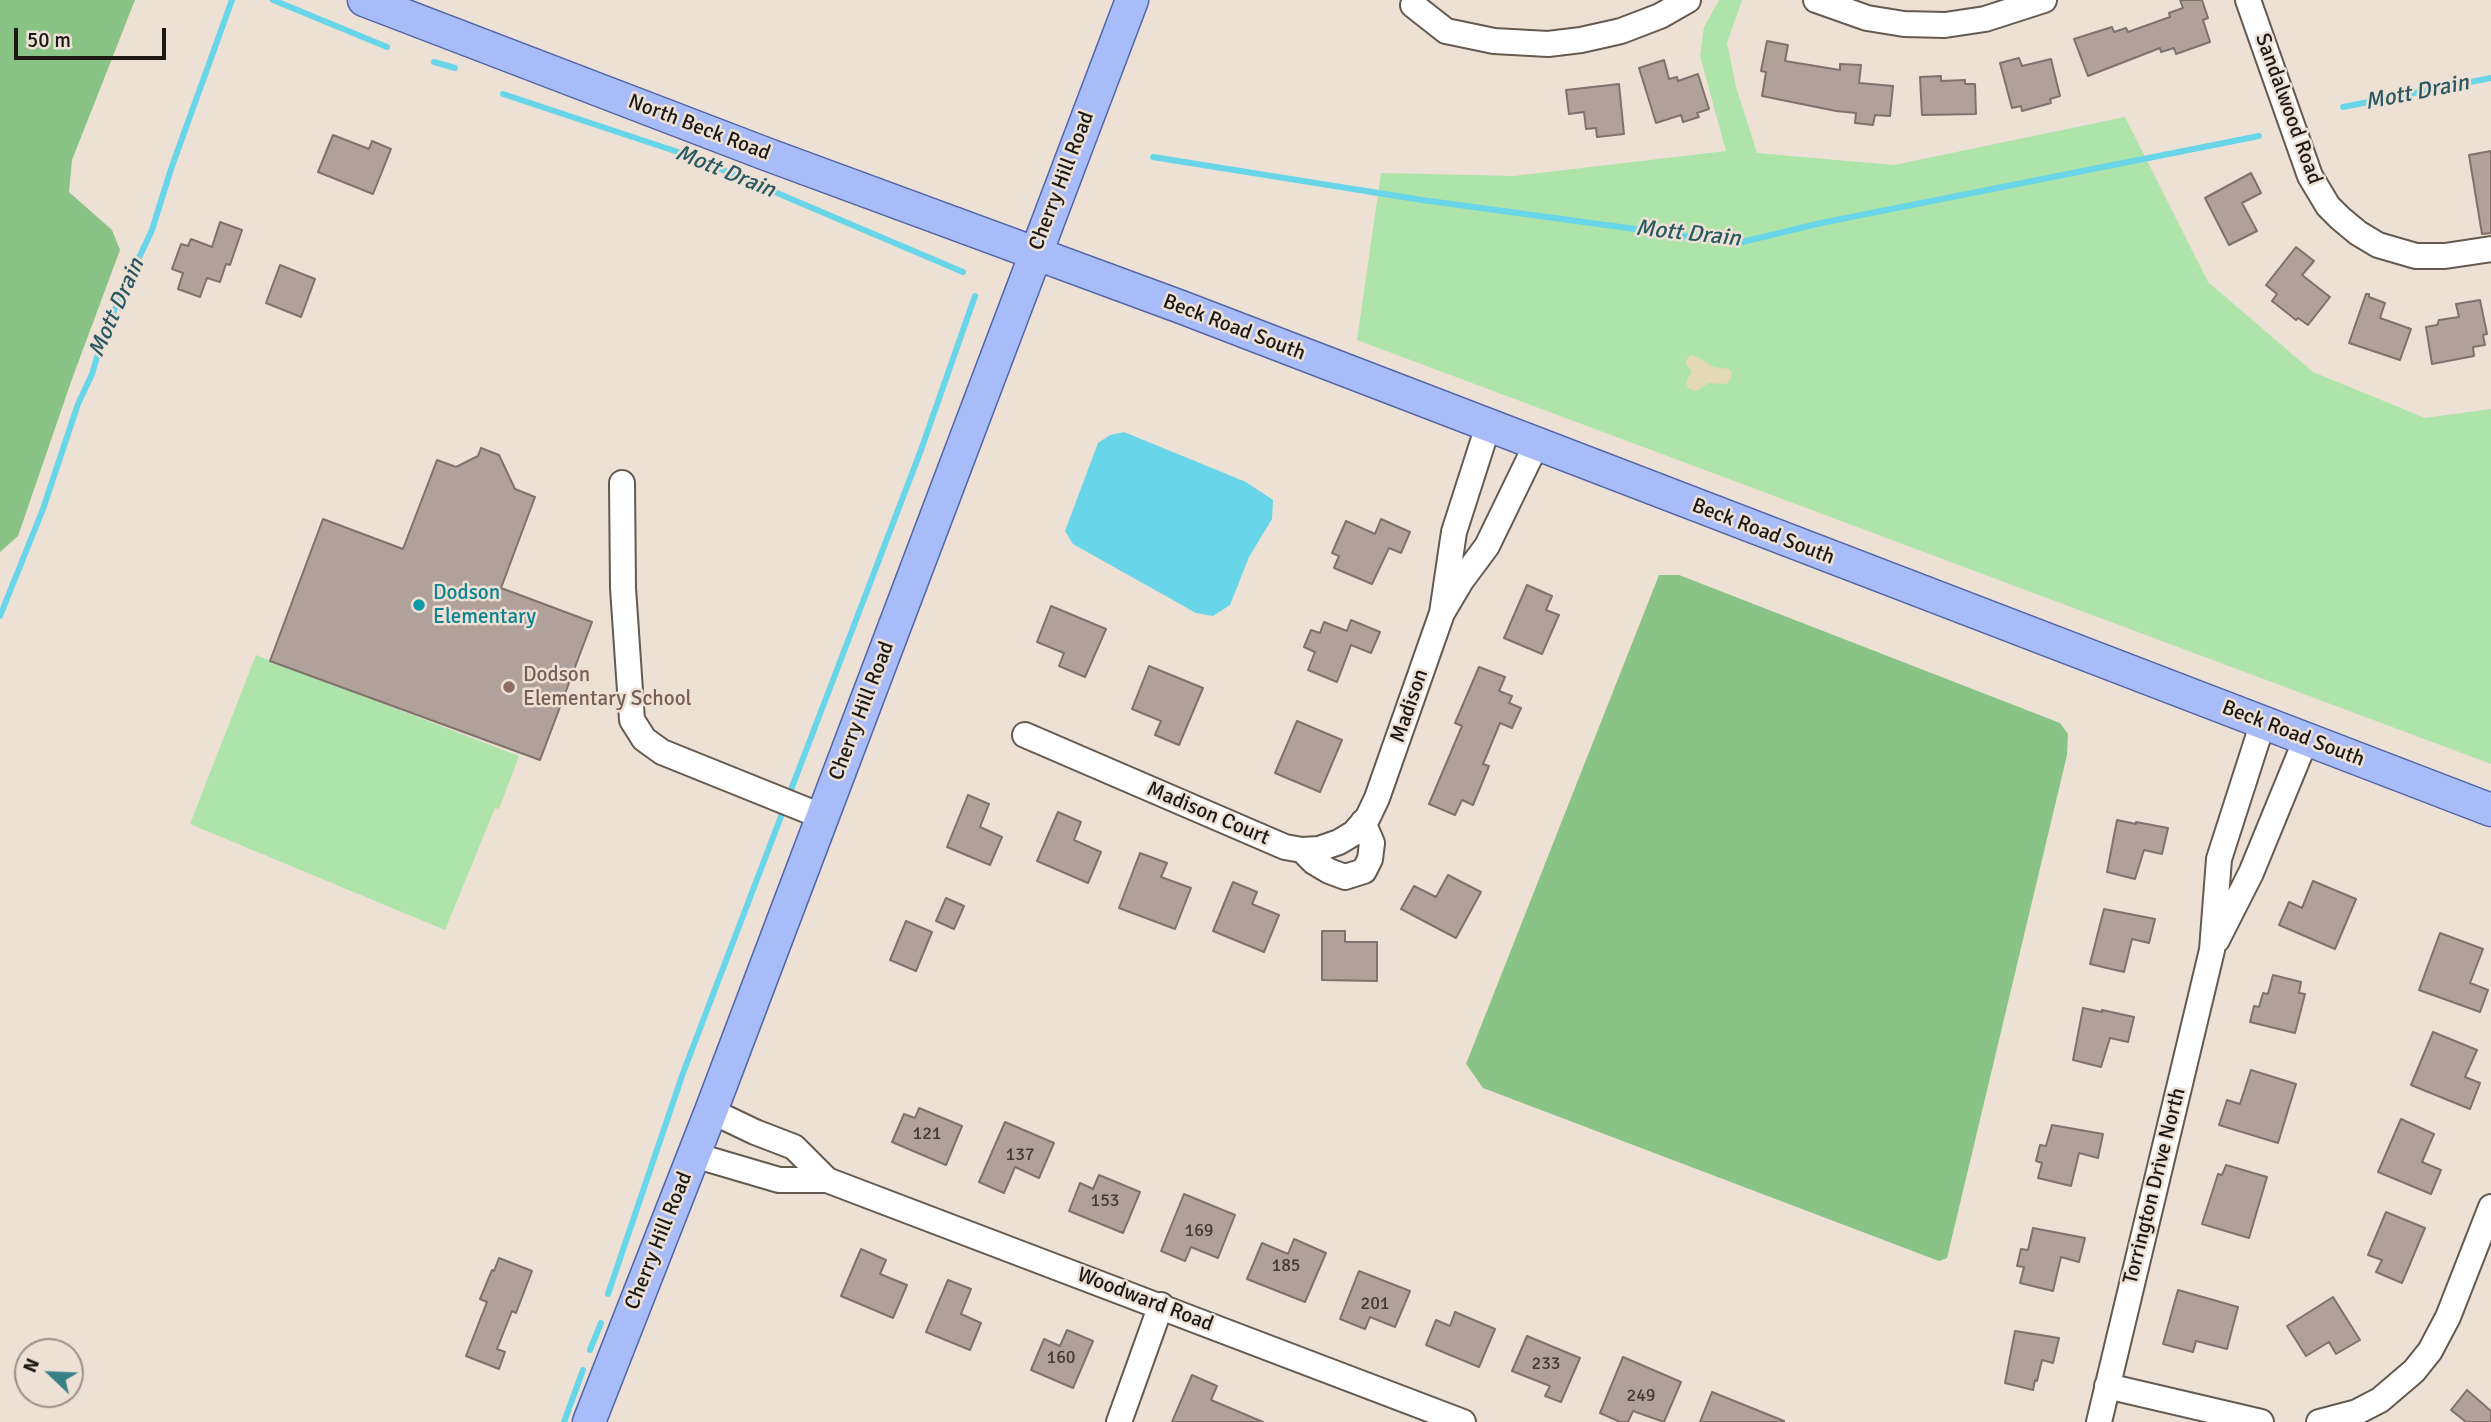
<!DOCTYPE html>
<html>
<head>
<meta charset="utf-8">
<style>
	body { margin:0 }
	#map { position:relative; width:2491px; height:1422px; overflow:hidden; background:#ede0d5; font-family:Signika,sans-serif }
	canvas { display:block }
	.north { position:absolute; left:14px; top:1338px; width:70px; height:70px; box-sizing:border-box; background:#ede0d5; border:2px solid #999088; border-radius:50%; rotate:293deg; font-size:19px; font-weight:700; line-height:28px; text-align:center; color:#1c1814 }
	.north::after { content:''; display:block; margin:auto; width:24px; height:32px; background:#398187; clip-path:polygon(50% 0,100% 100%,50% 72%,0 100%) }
	.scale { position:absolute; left:14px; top:28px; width:152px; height:32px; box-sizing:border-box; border:4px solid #1c1814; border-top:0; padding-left:9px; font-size:21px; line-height:24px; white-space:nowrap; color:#1c1814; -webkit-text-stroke:5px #ede0d5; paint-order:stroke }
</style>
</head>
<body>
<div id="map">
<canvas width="2491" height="1422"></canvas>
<div class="north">N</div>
<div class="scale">50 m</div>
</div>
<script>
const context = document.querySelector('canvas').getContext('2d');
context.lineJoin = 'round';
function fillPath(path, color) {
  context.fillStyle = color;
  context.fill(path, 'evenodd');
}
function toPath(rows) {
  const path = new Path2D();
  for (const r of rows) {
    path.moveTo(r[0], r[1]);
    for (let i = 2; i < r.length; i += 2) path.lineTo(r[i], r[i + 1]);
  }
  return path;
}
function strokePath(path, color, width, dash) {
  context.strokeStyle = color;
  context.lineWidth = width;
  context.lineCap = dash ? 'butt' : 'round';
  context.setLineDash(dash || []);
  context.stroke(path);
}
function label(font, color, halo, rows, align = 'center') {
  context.font = font + ' Signika,sans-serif';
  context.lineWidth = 5;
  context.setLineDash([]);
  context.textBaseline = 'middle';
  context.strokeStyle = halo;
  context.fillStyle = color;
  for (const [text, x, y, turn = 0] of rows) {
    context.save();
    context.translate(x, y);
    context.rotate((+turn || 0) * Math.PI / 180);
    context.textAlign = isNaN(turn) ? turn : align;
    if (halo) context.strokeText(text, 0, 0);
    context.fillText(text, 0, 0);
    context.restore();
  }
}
const green = toPath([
	[1719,0,1742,0,1727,43,1736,87,1757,153,1894,165,2125,117,2208,282,2313,372,2425,418,2491,409,2491,764,1357,340,1381,173,1514,176,1726,151,1700,56,1704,27],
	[256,655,519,756,499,809,495,808,445,930,190,824]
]);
const forest = toPath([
	[0,0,135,0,72,160,69,192,112,230,120,250,72,379,18,536,0,552],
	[1659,575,1679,575,2060,723,2068,734,2067,755,1947,1258,1939,1261,1483,1088,1466,1064]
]);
const sand = toPath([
	[1691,355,1696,356,1714,367,1729,369,1732,373,1731,379,1726,384,1708,383,1699,390,1694,391,1688,388,1686,382,1692,371,1686,364,1687,359]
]);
const water = toPath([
	[1124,432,1246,482,1273,500,1272,519,1249,557,1230,605,1213,616,1196,613,1073,544,1065,531,1098,443,1110,435]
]);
const stream = toPath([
	[273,0,387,47],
	[434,62,455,68],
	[503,94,690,156,963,272],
	[2343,107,2491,78],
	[1153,157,1422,200,1738,243,1821,223,2259,136],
	[0,616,43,509,78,404,92,374,105,330,152,230,171,169,232,0],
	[789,795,921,450,975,296],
	[608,1294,683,1073,785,806],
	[590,1350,601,1323],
	[564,1422,583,1370]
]);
const building = toPath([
	[2180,0,2202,0,2208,18,2203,20,2210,42,2176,54,2174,48,2161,52,2160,48,2088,76,2074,39,2112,27,2114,32,2126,28,2128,32,2170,17,2169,13,2183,8,2180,0],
	[1767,41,1788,45,1785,61,1840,70,1840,64,1861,65,1859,83,1893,86,1890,116,1875,115,1873,125,1855,123,1856,113,1836,111,1762,96,1766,72,1761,71,1767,41],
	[2019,58,2022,66,2051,59,2060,96,2050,99,2051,103,2022,111,2021,106,2012,108,2000,63,2019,58],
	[1664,60,1669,79,1677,77,1678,81,1698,74,1709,109,1697,113,1699,117,1683,122,1681,115,1656,123,1639,68,1664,60],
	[1941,76,1941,81,1965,80,1965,84,1975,84,1976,114,1922,115,1920,77,1941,76],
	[1619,84,1624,134,1597,137,1596,128,1586,129,1584,112,1569,114,1566,90,1619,84],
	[333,135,369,149,372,141,391,149,373,194,318,172,333,135],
	[2491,151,2491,233,2482,234,2469,155,2491,151],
	[2251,173,2261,193,2242,203,2257,231,2229,245,2205,198,2251,173],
	[220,222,242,230,230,265,226,264,220,282,207,278,200,297,178,289,183,273,172,269,181,244,188,246,191,239,212,247,220,222],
	[2296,247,2314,261,2302,275,2330,297,2308,325,2298,318,2296,320,2272,301,2277,294,2266,285,2296,247],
	[280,265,315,279,301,317,266,303,280,265],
	[2366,294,2369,294,2369,297,2385,303,2380,318,2411,329,2400,360,2349,343,2366,294],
	[2480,300,2487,334,2483,335,2485,345,2473,347,2474,356,2432,364,2426,327,2437,325,2439,320,2459,317,2456,304,2480,300],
	[481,448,499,455,515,489,535,497,501,588,592,622,540,760,270,661,323,519,403,549,437,460,456,467,478,456,481,448],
	[1381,519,1410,532,1401,553,1389,548,1372,584,1334,568,1339,556,1332,553,1346,521,1375,534,1381,519],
	[1527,585,1552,596,1546,610,1559,615,1542,654,1504,638,1527,585],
	[1051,606,1106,629,1085,677,1059,666,1064,653,1037,642,1051,606],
	[1351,620,1380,632,1371,653,1351,645,1337,682,1308,670,1315,652,1304,647,1311,630,1320,633,1324,622,1347,631,1351,620],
	[1149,666,1203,688,1179,745,1155,735,1161,721,1132,709,1149,666],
	[1479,667,1505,677,1499,691,1512,696,1509,703,1521,708,1512,728,1500,723,1483,764,1489,766,1473,805,1462,800,1455,815,1429,804,1462,726,1455,723,1479,667],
	[1297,721,1342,740,1320,792,1275,773,1297,721],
	[968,795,989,804,980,827,1002,837,990,865,947,847,968,795],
	[1058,812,1081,822,1074,840,1101,852,1088,883,1037,861,1058,812],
	[2117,820,2136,824,2136,822,2168,828,2162,854,2144,850,2135,879,2107,872,2117,820],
	[1140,853,1167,863,1161,877,1191,888,1175,929,1119,908,1140,853],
	[1448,875,1481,892,1456,938,1401,909,1414,886,1436,897,1448,875],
	[2313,881,2356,899,2335,949,2279,925,2289,902,2302,908,2313,881],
	[1233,882,1257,892,1252,904,1279,915,1264,952,1213,931,1233,882],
	[946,898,964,906,954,929,936,921,946,898],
	[2104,909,2155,919,2149,943,2132,939,2124,972,2090,964,2104,909],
	[906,921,932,932,916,971,890,960,906,921],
	[1322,931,1345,931,1345,942,1377,942,1377,981,1322,980,1322,931],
	[2440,933,2483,949,2470,983,2488,990,2480,1012,2419,990,2440,933],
	[2273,975,2301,982,2299,993,2305,994,2295,1033,2250,1022,2254,1006,2259,1007,2263,993,2268,994,2273,975],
	[2083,1008,2102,1012,2102,1010,2134,1017,2128,1042,2110,1038,2101,1067,2073,1060,2083,1008],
	[2433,1032,2477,1050,2465,1077,2480,1083,2470,1109,2411,1085,2433,1032],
	[2251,1070,2296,1084,2278,1143,2219,1125,2227,1100,2240,1104,2251,1070],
	[919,1108,962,1126,946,1165,892,1142,904,1114,915,1118,919,1108],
	[2401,1119,2434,1134,2422,1162,2441,1170,2431,1194,2378,1172,2401,1119],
	[1005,1122,1054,1143,1039,1178,1015,1167,1004,1193,979,1182,1005,1122],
	[2052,1125,2103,1134,2098,1158,2079,1153,2071,1186,2038,1178,2042,1163,2036,1161,2040,1145,2046,1146,2052,1125],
	[2226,1165,2267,1177,2249,1238,2202,1224,2218,1174,2222,1175,2226,1165],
	[1099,1175,1140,1192,1123,1233,1069,1211,1080,1183,1093,1189,1099,1175],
	[1184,1194,1235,1215,1218,1258,1191,1247,1185,1261,1161,1251,1184,1194],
	[2386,1212,2425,1228,2402,1283,2376,1272,2382,1260,2368,1255,2386,1212],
	[2033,1228,2085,1238,2079,1262,2061,1257,2053,1291,2020,1283,2024,1267,2017,1266,2021,1249,2028,1250,2033,1228],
	[1294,1239,1326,1253,1305,1302,1247,1279,1262,1243,1288,1254,1294,1239],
	[861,1249,886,1260,880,1274,907,1285,893,1318,841,1296,861,1249],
	[499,1258,532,1271,516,1313,512,1311,497,1349,505,1352,499,1369,466,1356,487,1302,480,1299,492,1270,494,1271,499,1258],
	[1359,1271,1410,1291,1395,1327,1370,1317,1365,1329,1340,1319,1359,1271],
	[948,1280,971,1289,961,1314,981,1323,970,1350,926,1332,948,1280],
	[2178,1290,2238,1307,2227,1349,2196,1341,2193,1352,2163,1344,2178,1290],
	[2333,1297,2360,1340,2336,1354,2329,1342,2306,1356,2287,1326,2333,1297],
	[1455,1312,1495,1329,1479,1367,1426,1345,1436,1320,1450,1326,1455,1312],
	[1067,1330,1093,1341,1073,1388,1031,1370,1044,1339,1060,1346,1067,1330],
	[2015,1331,2059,1338,2053,1363,2042,1360,2037,1381,2035,1380,2033,1390,2005,1383,2015,1331],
	[1527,1336,1580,1358,1561,1402,1545,1396,1550,1386,1512,1371,1527,1336],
	[1623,1357,1681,1382,1664,1422,1633,1411,1628,1422,1620,1422,1600,1413,1623,1357],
	[1192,1375,1217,1386,1211,1400,1263,1422,1172,1422,1192,1375],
	[2467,1390,2491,1411,2491,1422,2466,1422,2451,1410,2467,1390],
	[1712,1392,1784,1421,1784,1422,1700,1422,1712,1392]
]);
const minor = toPath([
	[1816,0,1867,18,1904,24,1945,25,1985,19,2044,0],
	[2248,0,2310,176,2328,206,2340,218,2358,233,2378,245,2416,256,2445,256,2491,249],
	[1413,5,1446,31,1494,41,1548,44,1581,40,1621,31,1660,16,1688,0],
	[1488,426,1454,532,1442,613,1461,581,1487,546,1536,445],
	[622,483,623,588,632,720,644,739,662,752,821,816],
	[1025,735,1285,847,1302,850,1319,849,1339,842,1354,833,1368,817,1377,798,1442,613],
	[1302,850,1314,862,1329,871,1345,877,1364,871,1370,859,1372,843,1363,822],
	[2217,940,2251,873,2306,739],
	[711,1111,755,1132,794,1147,827,1180],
	[694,1155,779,1180,827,1180,1463,1422],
	[2107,1386,2261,1422],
	[1119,1422,1161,1305],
	[2099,1422,2212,950,2219,859,2263,722],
	[2319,1422,2357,1412,2380,1400,2414,1371,2430,1351,2448,1317,2491,1207]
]);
const major = toPath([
	[364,0,766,154,1181,307,2491,810],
	[589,1422,711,1111,1132,0]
]);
const markers = [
	[419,605,7,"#0f9aa8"],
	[509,687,7,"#8d6e63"]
];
const numberNames = [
	["121",927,1134],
	["137",1020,1155],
	["153",1105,1201],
	["169",1199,1231],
	["185",1286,1266],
	["201",1375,1304],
	["160",1061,1358],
	["233",1546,1364],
	["249",1641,1396]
];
const streetNames = [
	["Sandalwood Road",2288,109,70],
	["North Beck Road",699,128,21],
	["Cherry Hill Road",1062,181,-69],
	["Beck Road South",1234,328,21],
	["Beck Road South",1763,532,21],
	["Madison",1410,706,-71],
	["Cherry Hill Road",862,711,-69],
	["Beck Road South",2293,734,21],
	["Madison Court",1208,814,23],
	["Torrington Drive North",2155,1186,-76],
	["Cherry Hill Road",659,1241,-68],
	["Woodward Road",1145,1300,21]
];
const cultureNames = [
	["Dodson",433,593],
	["Elementary",433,617]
];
const educationNames = [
	["Dodson",523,675],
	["Elementary School",523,699]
];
const waterNames = [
	["Mott Drain",2417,93,-11],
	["Mott Drain",725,172,22],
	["Mott Drain",1688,234,6],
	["Mott Drain",117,308,-66]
];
fillPath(green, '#aee3aa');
fillPath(forest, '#8ac386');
fillPath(sand, '#e3d9b4');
fillPath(water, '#68d6e8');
strokePath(stream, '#68d6e8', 6);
fillPath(building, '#b1a19b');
strokePath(building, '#80716c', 2);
strokePath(minor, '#645a50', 28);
strokePath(major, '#5265a7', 35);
strokePath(minor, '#fff', 24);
strokePath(major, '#a9bcfa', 32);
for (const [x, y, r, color] of markers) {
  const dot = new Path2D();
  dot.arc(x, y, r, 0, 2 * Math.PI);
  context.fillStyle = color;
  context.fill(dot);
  strokePath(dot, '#ede0d5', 2.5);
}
label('18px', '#413a36', null, numberNames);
label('21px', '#1c1814', '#ede0d5', streetNames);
label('21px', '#0d838f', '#ede0d5', cultureNames, 'left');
label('21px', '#785e54', '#ede0d5', educationNames, 'left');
label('italic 23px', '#285860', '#ede0d5', waterNames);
</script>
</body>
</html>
